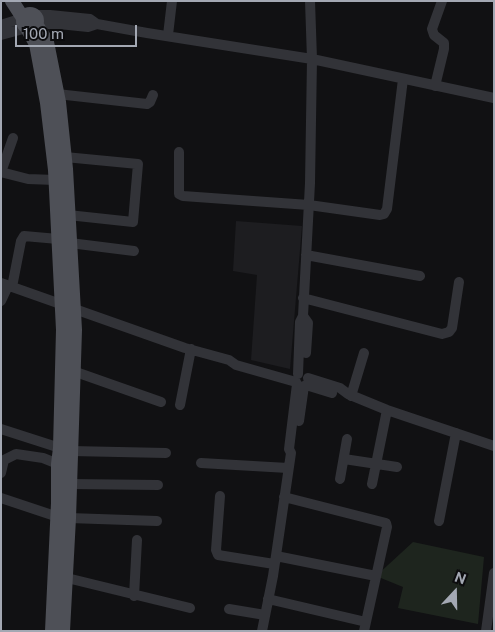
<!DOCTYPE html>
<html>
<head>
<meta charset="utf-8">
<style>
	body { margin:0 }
	#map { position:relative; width:495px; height:632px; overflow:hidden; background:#111113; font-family:"Public Sans",sans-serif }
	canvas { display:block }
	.frame { position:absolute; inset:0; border:2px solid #a3a8b3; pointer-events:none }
	.north { position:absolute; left:430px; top:567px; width:50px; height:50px; -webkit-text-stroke:4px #0c0c0e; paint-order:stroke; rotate:21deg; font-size:14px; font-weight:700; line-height:20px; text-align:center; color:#a3a8b3 }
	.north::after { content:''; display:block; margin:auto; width:18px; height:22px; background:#a3a8b3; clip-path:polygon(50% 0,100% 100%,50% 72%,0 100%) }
	.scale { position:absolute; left:15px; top:25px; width:122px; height:22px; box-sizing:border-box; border:2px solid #a3a8b3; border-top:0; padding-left:6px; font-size:15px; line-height:18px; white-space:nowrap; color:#a3a8b3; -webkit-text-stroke:4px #0c0c0e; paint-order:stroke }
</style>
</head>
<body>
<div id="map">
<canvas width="495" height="632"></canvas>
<div class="frame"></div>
<div class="north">N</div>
<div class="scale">100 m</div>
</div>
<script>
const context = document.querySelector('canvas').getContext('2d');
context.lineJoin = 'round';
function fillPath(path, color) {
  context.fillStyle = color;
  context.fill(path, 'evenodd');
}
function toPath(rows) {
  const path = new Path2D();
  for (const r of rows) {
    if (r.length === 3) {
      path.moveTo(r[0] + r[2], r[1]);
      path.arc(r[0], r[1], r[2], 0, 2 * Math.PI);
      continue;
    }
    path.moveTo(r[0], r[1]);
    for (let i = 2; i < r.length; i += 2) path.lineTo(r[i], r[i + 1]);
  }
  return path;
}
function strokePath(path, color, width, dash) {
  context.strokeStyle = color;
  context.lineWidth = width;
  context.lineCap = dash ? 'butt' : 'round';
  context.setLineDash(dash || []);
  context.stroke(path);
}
const built = toPath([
	[236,221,302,226,290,369,251,360,257,275,233,271]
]);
const green = toPath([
	[413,542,484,557,478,624,398,608,403,587,376,576]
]);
const minor = toPath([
	[33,15,50,15,90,19,97,24,147,33,312,59,494,98],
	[36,24,59,24,88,27,97,24],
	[1,25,23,18],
	[1,35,27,28],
	[168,35,172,1],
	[435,86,444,49,444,43,434,35,432,29,442,1],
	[57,94,147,104,150,102,153,95],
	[179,152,179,194,183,196,309,205,380,215,384,214,387,209,403,79],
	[65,157,138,164,133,222,68,215],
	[1,172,28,179,55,180],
	[1,172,13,138],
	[70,243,134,251],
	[306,255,420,276],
	[1,283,185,348,229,360,236,365,296,382],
	[12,287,21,241,24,236,58,239],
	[303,298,442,334,449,332,452,328,459,282],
	[1,301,8,286],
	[303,316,308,323,306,353],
	[73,371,161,402],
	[298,374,300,322,303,316,310,183,312,59,310,1],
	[308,378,340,388,348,394,387,410,494,446],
	[306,385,332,393],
	[351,396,364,353],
	[180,405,191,349],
	[299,421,304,386],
	[1,429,60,448],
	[71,451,166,453],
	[344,459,397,467],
	[201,463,288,468],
	[1,473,4,460,16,454,43,458,58,464],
	[340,479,347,439],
	[70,484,158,485],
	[372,484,387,410],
	[220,496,216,550,218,555,274,564],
	[284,497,386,523,387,527,364,631],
	[1,498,58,517],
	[69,518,157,521],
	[439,521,456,433],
	[276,556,376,576],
	[67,578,190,608],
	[134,596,137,540],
	[268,599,366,622],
	[229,609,265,615],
	[262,631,273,576,291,453,289,449,297,384],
	[486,631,494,573]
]);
const major = toPath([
	[12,1,23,18],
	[30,21,7],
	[36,24,47,42,59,102,66,169,75,330,69,518,63,631],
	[27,28,36,44,47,103,55,170,63,330,60,448,58,464,58,503,52,631]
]);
fillPath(built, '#1d1d20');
fillPath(green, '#1e251e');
strokePath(minor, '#323338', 10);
strokePath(major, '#4e5057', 14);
</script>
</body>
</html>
